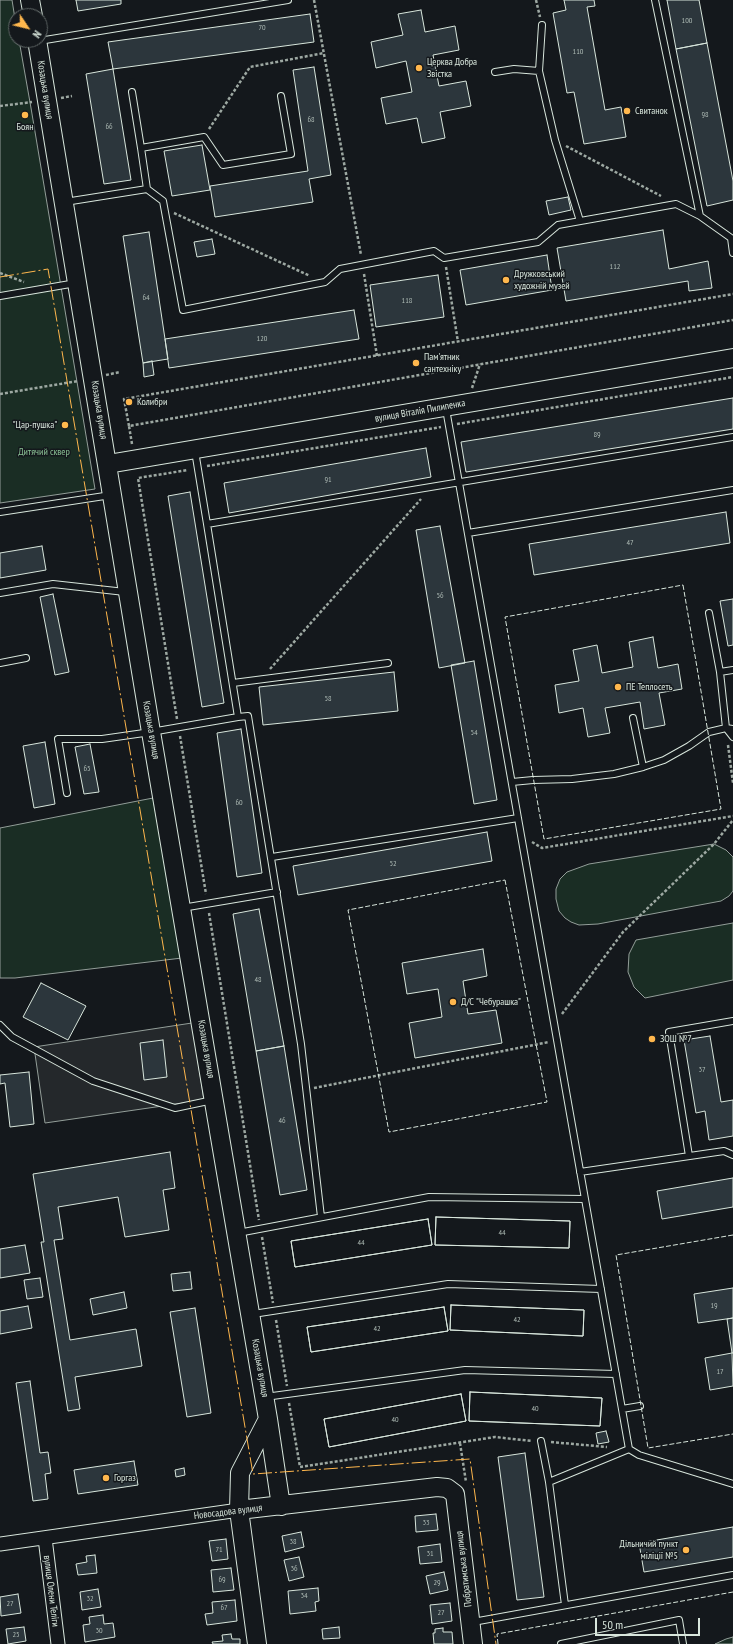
<!DOCTYPE html>
<html>
<head>
<meta charset="utf-8">
<style>
	body { margin:0 }
	#map { position:relative; width:733px; height:1644px; overflow:hidden; background:#14181c; font-family:"PT Sans Narrow",sans-serif }
	canvas { display:block }
	.north { position:absolute; left:8px; top:8px; width:40px; height:40px; box-sizing:border-box; background:#14181c; border:1px solid #626a69; border-radius:50%; rotate:125deg; font-size:11px; font-weight:700; line-height:16px; text-align:center; color:#d8e6dc }
	.north::after { content:''; display:block; margin:auto; width:14px; height:18px; background:#ffb74d; clip-path:polygon(50% 0,100% 100%,50% 72%,0 100%) }
	.scale { position:absolute; left:595px; top:1618px; width:105px; height:18px; box-sizing:border-box; border:2px solid #d8e6dc; border-top:0; padding-left:5px; font-size:12px; line-height:14px; white-space:nowrap; color:#d8e6dc; -webkit-text-stroke:3px #14181c; paint-order:stroke }
</style>
</head>
<body>
<div id="map">
<canvas width="733" height="1644"></canvas>
<div class="north">N</div>
<div class="scale">50 m</div>
</div>
<script>
const context = document.querySelector('canvas').getContext('2d');
context.lineJoin = 'round';
function fillPath(path, color) {
  context.fillStyle = color;
  context.fill(path, 'evenodd');
}
function toPath(rows) {
  const path = new Path2D();
  for (const r of rows) {
    path.moveTo(r[0], r[1]);
    for (let i = 2; i < r.length; i += 2) path.lineTo(r[i], r[i + 1]);
  }
  return path;
}
function strokePath(path, color, width, dash) {
  context.strokeStyle = color;
  context.lineWidth = width;
  context.lineCap = dash ? 'butt' : 'round';
  context.setLineDash(dash || []);
  context.stroke(path);
}
function label(font, color, halo, rows, align = 'center') {
  context.font = font + ' "PT Sans Narrow",sans-serif';
  context.lineWidth = 3;
  context.setLineDash([]);
  context.textBaseline = 'middle';
  context.strokeStyle = halo;
  context.fillStyle = color;
  for (const [text, x, y, turn = 0] of rows) {
    context.save();
    context.translate(x, y);
    context.rotate((+turn || 0) * Math.PI / 180);
    context.textAlign = isNaN(turn) ? turn : align;
    if (halo) context.strokeText(text, 0, 0);
    context.fillText(text, 0, 0);
    context.restore();
  }
}
const green = toPath([
	[0,0,12,0,16,25,16,40,19,40,31,108,95,489,0,503,0,0],
	[153,798,182,958,15,978,0,978,0,828,153,798],
	[714,844,726,850,733,857,733,891,729,896,721,901,598,924,579,925,571,922,565,918,559,911,556,899,556,889,560,879,567,872,589,864,714,844],
	[733,923,733,980,645,998,634,987,628,972,629,954,636,940,733,923],
	[733,1637,733,1644,715,1644,726,1639,733,1637]
]);
const parking = toPath([
	[192,1023,204,1100,45,1123,34,1047,192,1023]
]);
const building = toPath([
	[76,0,121,0,121,4,78,11,76,0],
	[564,0,594,0,595,6,587,7,605,110,621,107,626,137,584,144,574,92,567,93,553,13,566,10,564,0],
	[667,0,699,0,707,43,676,49,667,0],
	[421,10,425,32,455,26,459,50,433,55,439,86,466,81,471,106,440,112,445,138,422,143,417,118,386,124,381,98,412,92,406,61,376,68,371,42,403,35,398,14,421,10],
	[310,14,314,42,113,69,108,42,310,14],
	[707,43,733,181,733,200,707,206,676,49,707,43],
	[314,67,331,175,309,179,313,202,215,217,210,186,308,171,293,70,314,67],
	[113,69,131,180,104,184,86,74,113,69],
	[202,145,210,190,172,196,164,151,202,145],
	[568,197,571,210,549,215,546,201,568,197],
	[663,230,669,269,708,261,712,288,689,291,688,281,566,301,557,248,663,230],
	[149,232,168,359,143,363,123,236,149,232],
	[212,239,215,254,197,257,194,242,212,239],
	[547,255,552,290,466,305,460,270,547,255],
	[438,275,444,317,376,327,370,285,438,275],
	[354,310,359,339,169,368,165,339,354,310],
	[152,361,154,375,144,377,143,363,152,361],
	[733,398,733,429,466,472,461,442,733,398],
	[426,448,431,477,229,513,224,483,426,448],
	[190,492,224,703,202,707,168,496,190,492],
	[726,512,730,543,534,575,529,544,726,512],
	[440,526,465,663,439,668,416,530,440,526],
	[42,546,46,570,0,578,0,553,42,546],
	[53,594,69,672,55,675,40,597,53,594],
	[733,599,733,645,728,646,720,601,733,599],
	[653,637,658,668,678,664,682,689,659,693,665,725,644,729,640,702,605,708,610,733,588,737,583,708,559,713,555,685,579,681,573,650,597,645,602,673,633,667,629,642,653,637],
	[474,661,497,800,474,804,451,665,474,661],
	[394,672,398,711,263,725,259,687,394,672],
	[241,729,262,873,237,877,217,733,241,729],
	[45,742,55,804,34,808,23,746,45,742],
	[90,744,99,792,84,794,75,747,90,744],
	[487,832,492,861,298,895,293,866,487,832],
	[259,909,284,1046,256,1051,233,914,259,909],
	[483,949,487,976,463,981,468,1014,496,1010,502,1043,415,1058,409,1023,442,1017,438,989,407,994,402,963,483,949],
	[41,983,86,1006,68,1040,23,1017,41,983],
	[710,1036,721,1102,733,1100,733,1136,709,1140,705,1111,696,1113,684,1040,710,1036],
	[163,1040,167,1077,144,1080,140,1043,163,1040],
	[284,1046,307,1190,280,1195,256,1051,284,1046],
	[29,1072,34,1124,10,1127,5,1083,0,1084,0,1075,29,1072],
	[170,1152,175,1188,163,1190,169,1230,125,1237,118,1197,58,1207,63,1239,54,1240,70,1340,136,1329,142,1366,75,1377,80,1409,68,1411,41,1242,44,1242,33,1174,170,1152],
	[733,1178,733,1207,662,1219,657,1191,733,1178],
	[436,1217,570,1221,569,1248,435,1245,436,1217],
	[436,1217,570,1221,569,1248,435,1245,436,1217],
	[428,1219,432,1245,295,1267,291,1241,428,1219],
	[428,1219,432,1245,295,1267,291,1241,428,1219],
	[25,1245,30,1273,0,1278,0,1249,25,1245],
	[190,1272,192,1289,173,1291,171,1274,190,1272],
	[40,1278,43,1297,27,1299,24,1280,40,1278],
	[733,1288,733,1318,698,1323,694,1294,733,1288],
	[124,1292,127,1308,93,1315,90,1299,124,1292],
	[451,1305,584,1310,583,1336,450,1330,451,1305],
	[451,1305,584,1310,583,1336,450,1330,451,1305],
	[28,1306,32,1328,0,1334,0,1311,28,1306],
	[444,1307,448,1331,311,1352,307,1327,444,1307],
	[444,1307,448,1331,311,1352,307,1327,444,1307],
	[195,1308,211,1413,187,1417,170,1312,195,1308],
	[733,1318,733,1353,732,1353,727,1319,733,1318],
	[732,1353,733,1386,710,1390,705,1358,732,1353],
	[30,1381,40,1453,48,1452,51,1473,45,1474,48,1499,33,1501,16,1383,30,1381],
	[470,1392,602,1398,600,1426,469,1421,470,1392],
	[470,1392,602,1398,600,1426,469,1421,470,1392],
	[461,1394,466,1421,329,1447,324,1419,461,1394],
	[461,1394,466,1421,329,1447,324,1419,461,1394],
	[606,1431,609,1442,598,1444,596,1433,606,1431],
	[525,1453,544,1597,517,1600,498,1457,525,1453],
	[134,1461,138,1485,78,1494,74,1470,134,1461],
	[184,1468,185,1475,176,1477,175,1470,184,1468],
	[436,1514,438,1530,416,1532,415,1516,436,1514],
	[733,1527,733,1557,644,1572,639,1543,733,1527],
	[301,1532,304,1547,285,1552,282,1536,301,1532],
	[226,1539,228,1559,212,1561,209,1541,226,1539],
	[440,1544,442,1562,420,1564,418,1547,440,1544],
	[95,1555,97,1573,78,1575,76,1564,87,1562,86,1556,95,1555],
	[299,1557,304,1577,289,1581,284,1560,299,1557],
	[231,1568,234,1590,213,1592,211,1570,231,1568],
	[444,1572,448,1590,430,1594,426,1576,444,1572],
	[318,1588,319,1601,315,1602,316,1611,290,1614,288,1591,318,1588],
	[98,1589,101,1607,82,1610,80,1592,98,1589],
	[18,1594,21,1613,1,1616,0,1597,18,1594],
	[235,1600,237,1621,207,1625,205,1614,213,1613,212,1602,235,1600],
	[450,1603,452,1621,432,1624,430,1605,450,1603],
	[103,1615,104,1624,113,1623,115,1637,85,1642,83,1625,90,1624,89,1617,103,1615],
	[24,1627,26,1641,8,1644,6,1629,24,1627],
	[339,1627,340,1638,323,1639,322,1629,339,1627],
	[443,1628,443,1632,452,1632,453,1644,434,1644,433,1633,435,1633,435,1629,443,1628],
	[231,1634,232,1639,240,1639,240,1644,213,1644,212,1642,223,1641,222,1635,231,1634]
]);
const path = toPath([
	[314,0,361,255],
	[536,0,540,17],
	[61,98,72,96],
	[0,106,32,102],
	[209,129,250,67,324,53],
	[566,146,661,196],
	[174,213,310,276],
	[446,267,458,342],
	[0,273,24,282],
	[364,274,377,356],
	[106,375,120,372],
	[472,388,480,364],
	[0,394,78,381],
	[457,424,733,377],
	[129,426,124,399,733,294],
	[132,444,129,426,733,320],
	[207,466,441,427],
	[270,669,421,499],
	[177,719,138,478,188,470],
	[180,736,206,894],
	[728,745,733,783],
	[532,842,542,848,733,816],
	[209,913,259,1220],
	[562,1014,623,932,714,844,733,820],
	[314,1088,549,1042],
	[262,1237,273,1303],
	[276,1320,287,1386],
	[289,1403,300,1467,495,1437,532,1441],
	[551,1442,607,1447],
	[460,1443,466,1482]
]);
const lane = toPath([
	[655,0,700,216,731,238,733,253],
	[542,25,539,71,555,140,580,221],
	[39,41,288,0],
	[495,72,514,69,539,71],
	[132,92,141,148],
	[147,189,141,148,204,137,223,165,291,154,281,96],
	[65,202,147,189,163,201,183,310,325,282,340,269,434,251,444,258,538,242,558,225,676,204,700,216],
	[0,296,76,283],
	[446,409,629,1449,639,1455,733,1484],
	[195,451,207,524],
	[0,512,111,495],
	[468,533,733,490],
	[0,593,53,584,125,592],
	[709,613,720,672,726,728,733,729],
	[0,663,26,658],
	[720,672,733,670],
	[233,683,388,663],
	[238,717,248,716,301,1044,321,1217],
	[633,718,643,767,664,760,689,746,709,732,726,728],
	[726,728,733,737],
	[512,782,533,780,572,779,614,774,643,767],
	[67,793,58,739,102,739,151,732,238,717,207,524,733,437],
	[272,857,518,818],
	[182,908,277,892],
	[0,1025,12,1037,93,1081,175,1108,213,1100],
	[689,1156,669,1032,733,1021],
	[580,1172,724,1151,733,1155],
	[238,1233,429,1197,585,1199],
	[253,1314,448,1284,601,1289],
	[265,1397,465,1370,616,1374],
	[622,1409,640,1406],
	[541,1441,549,1482,565,1605],
	[549,1482,629,1449],
	[473,1622,733,1575],
	[561,1644,679,1620,683,1644]
]);
const street = toPath([
	[45,1538,58,1644],
	[0,1544,239,1510]
]);
const secondary = toPath([
	[30,0,33,16],
	[37,40,151,732,268,1419,281,1506],
	[108,464,733,358],
	[239,1510,437,1487,447,1488,455,1494,473,1644],
	[257,1644,239,1510,240,1473,268,1419]
]);
const fence = toPath([
	[683,585,721,809,544,839,505,617,683,585],
	[505,880,547,1102,389,1132,348,910,505,880],
	[733,1235,616,1255,648,1448,733,1434],
	[498,1644,497,1634,733,1592]
]);
const power = toPath([
	[0,277,48,269,253,1474,470,1459,496,1644]
]);
const markers = [
	[419,68,4,"#ffb74d"],
	[627,111,4,"#ffb74d"],
	[25,115,4,"#ffb74d"],
	[506,280,4,"#ffb74d"],
	[416,363,4,"#ffb74d"],
	[129,402,4,"#ffb74d"],
	[65,425,4,"#ffb74d"],
	[618,687,4,"#ffb74d"],
	[453,1002,4,"#ffb74d"],
	[652,1039,4,"#ffb74d"],
	[106,1478,4,"#ffb74d"],
	[686,1550,4,"#ffb74d"]
];
const numberNames = [
	["100",687,21],
	["70",262,28],
	["110",578,52],
	["98",705,115],
	["68",311,120],
	["66",109,127],
	["112",615,267],
	["64",146,298],
	["118",407,301],
	["120",262,339],
	["89",597,435],
	["91",328,480],
	["47",630,543],
	["56",440,596],
	["58",328,699],
	["54",474,733],
	["65",87,769],
	["60",239,803],
	["52",393,864],
	["48",258,980],
	["37",702,1070],
	["46",282,1121],
	["44",502,1233],
	["44",361,1243],
	["19",714,1306],
	["42",517,1320],
	["42",377,1329],
	["17",720,1372],
	["40",535,1409],
	["40",395,1420],
	["33",426,1523],
	["38",293,1542],
	["71",219,1550],
	["31",430,1554],
	["36",294,1569],
	["69",222,1580],
	["29",437,1583],
	["34",304,1596],
	["32",90,1599],
	["27",10,1604],
	["67",224,1608],
	["27",441,1613],
	["30",99,1631],
	["25",16,1635]
];
const poiNames = [
	["Церква Добра",427,62],
	["Звістка",427,74],
	["Свитанок",635,111],
	["Боян",25,127,"center"],
	["Дружковський",514,274],
	["художній музей",514,286],
	["Пам'ятник",424,357],
	["сантехніку",424,369],
	["Колибри",137,402],
	["\"Цар-пушка\"",57,425,"right"],
	["ПЕ Теплосеть",626,687],
	["Д/С \"Чебурашка\"",461,1002],
	["ЗОШ №7",660,1039],
	["Горгаз",114,1478],
	["Дільничий пункт",678,1544,"right"],
	["міліції №5",678,1556,"right"]
];
const streetNames = [
	["Козацька вулиця",45,90,81],
	["Козацька вулиця",99,410,81],
	["вулиця Віталія Пилипенка",420,411,-10],
	["Козацька вулиця",151,730,80],
	["Козацька вулиця",206,1049,80],
	["Козацька вулиця",260,1368,80],
	["Новосадова вулиця",228,1512,-7],
	["Побратимська вулиця",464,1569,-97],
	["вулиця Олени Теліги",51,1591,83]
];
const parkNames = [
	["Дитячий сквер",44,452]
];
fillPath(green, '#1a2d24');
strokePath(green, '#939e99', 1);
fillPath(parking, '#24282b');
strokePath(parking, '#939e99', 1);
fillPath(building, '#2c363c');
strokePath(building, '#d8e6dc', 1);
strokePath(lane, '#d8e6dc', 8);
strokePath(street, '#d8e6dc', 15);
strokePath(secondary, '#d8e6dc', 20);
strokePath(path, '#9da8a2', 2.5, [3, 2]);
strokePath(lane, '#14181c', 6);
strokePath(street, '#14181c', 13);
strokePath(secondary, '#14181c', 18);
strokePath(fence, '#d8e6dc', 1, [5, 2]);
strokePath(power, '#ffb74d', 1, [14, 3, 2, 3]);
for (const [x, y, r, color] of markers) {
  const dot = new Path2D();
  dot.arc(x, y, r, 0, 2 * Math.PI);
  context.fillStyle = color;
  context.fill(dot);
  strokePath(dot, '#14181c', 1.5);
}
label('8px', '#adbab4', null, numberNames);
label('10px', '#d8e6dc', '#14181c', poiNames, 'left');
label('10px', '#d8e6dc', '#14181c', streetNames);
label('10px', '#8ac095', '#14181c', parkNames);
</script>
</body>
</html>
